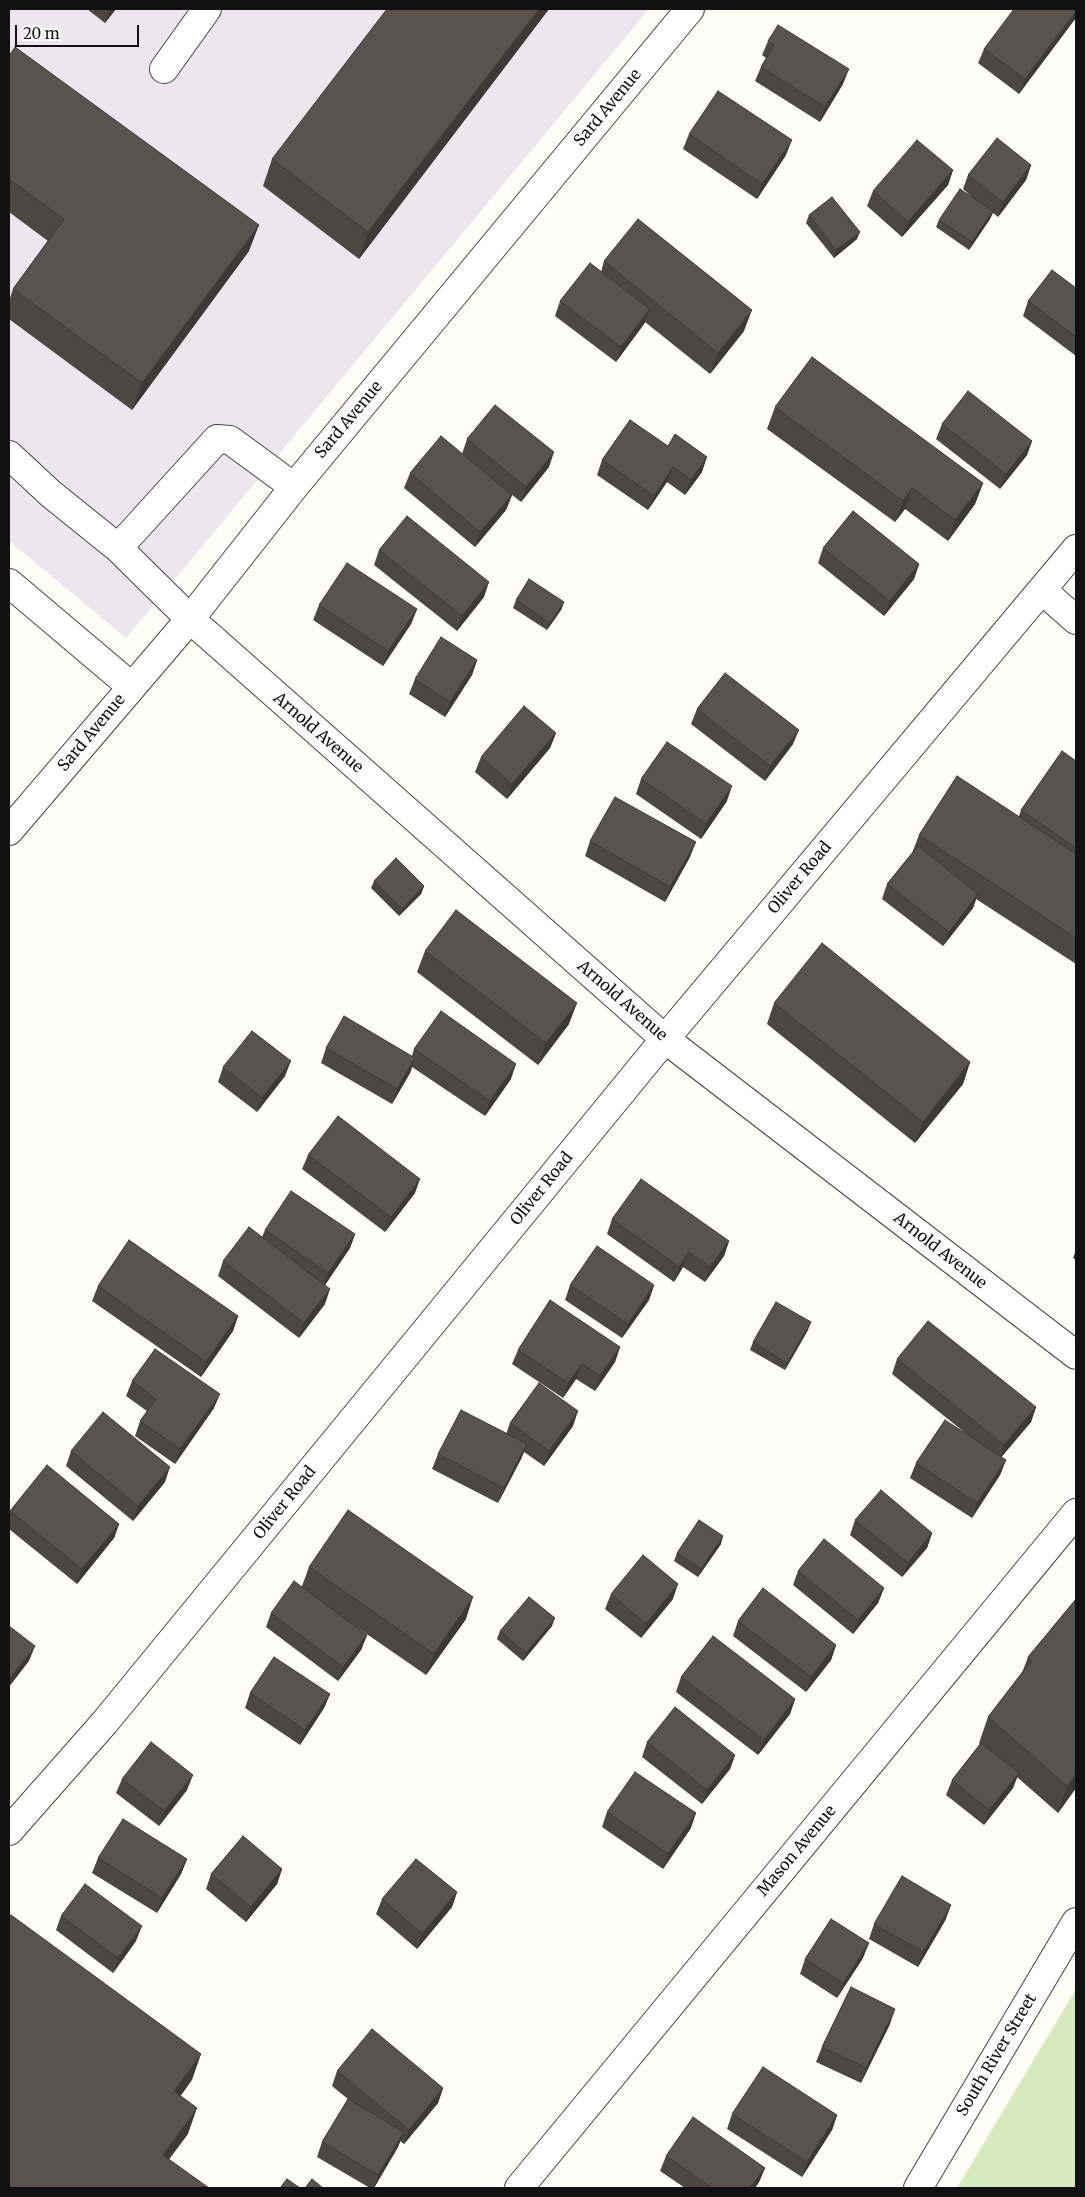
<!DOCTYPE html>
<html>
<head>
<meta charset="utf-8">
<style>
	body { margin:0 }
	#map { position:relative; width:1085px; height:2197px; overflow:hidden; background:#fffdf5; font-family:Merriweather,serif }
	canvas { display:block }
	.frame { position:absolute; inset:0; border:10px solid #111; pointer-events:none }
	.scale { position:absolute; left:15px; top:25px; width:124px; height:22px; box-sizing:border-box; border:2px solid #111; border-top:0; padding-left:6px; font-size:15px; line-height:18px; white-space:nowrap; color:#111; -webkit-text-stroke:4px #fff; paint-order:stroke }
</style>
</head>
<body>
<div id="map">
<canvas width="1085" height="2197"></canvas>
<div class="frame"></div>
<div class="scale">20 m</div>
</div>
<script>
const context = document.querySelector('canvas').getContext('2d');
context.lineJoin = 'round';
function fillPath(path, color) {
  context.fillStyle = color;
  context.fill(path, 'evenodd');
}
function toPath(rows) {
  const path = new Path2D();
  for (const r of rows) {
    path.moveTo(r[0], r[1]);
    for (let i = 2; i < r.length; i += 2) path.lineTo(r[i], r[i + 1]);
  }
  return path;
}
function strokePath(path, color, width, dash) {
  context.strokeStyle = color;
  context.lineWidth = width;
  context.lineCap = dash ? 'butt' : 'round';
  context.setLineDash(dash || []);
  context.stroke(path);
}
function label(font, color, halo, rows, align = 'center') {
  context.font = font + ' Merriweather,serif';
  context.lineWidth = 5;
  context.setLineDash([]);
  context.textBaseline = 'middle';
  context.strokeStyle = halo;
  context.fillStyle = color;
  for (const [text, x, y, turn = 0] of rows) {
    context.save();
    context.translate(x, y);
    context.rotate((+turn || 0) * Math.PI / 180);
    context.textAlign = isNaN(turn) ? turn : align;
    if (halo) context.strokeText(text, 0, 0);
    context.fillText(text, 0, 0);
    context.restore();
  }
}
const industrial = toPath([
	[9,9,649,9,126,638,9,541]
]);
const green = toPath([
	[1076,1989,1076,2188,957,2188]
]);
const minor = toPath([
	[164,69,207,9],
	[9,455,51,494,118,548,190,619,665,1039,1076,1355],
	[118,548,217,439,230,440,294,487],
	[9,583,132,687],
	[1042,590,1076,620],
	[9,831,190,619,294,487,690,9],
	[9,1831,105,1722,665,1039,1076,549],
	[519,2188,1076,1513],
	[918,2188,1076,1922]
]);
const wall = toPath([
	[87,9,116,9,105,23],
	[549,9,359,259,263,186,272,159],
	[1076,9,1019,94,978,63,984,49],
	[768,41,843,84,820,122,755,81,761,67,766,58,762,55],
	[9,56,249,251,132,410,9,319,9,301,13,289,48,241,9,212],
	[689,134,786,155,757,199,683,149],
	[1031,165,1026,180,998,217,993,213,990,219,969,250,936,227,939,220,972,197,963,189,968,175],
	[953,170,948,185,902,237,867,206,873,191],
	[809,215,857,239,834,258,806,223],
	[604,261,744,331,710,374,645,322,644,324,616,362,555,316,560,301,601,272],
	[1076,288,1076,356,1023,316,1028,301],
	[775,407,983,483,975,504,948,541,905,509,895,522,767,429],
	[630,420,702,472,685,495,667,482,648,510,597,475,602,460],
	[942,424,1032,441,1027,455,1000,489,936,439],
	[467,439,549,467,521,502,466,458,512,495,506,510,475,547,404,488,410,473,462,454],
	[823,548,919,564,914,579,884,616,818,563],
	[379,550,484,597,457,631,374,565],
	[516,600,564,602,561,610,547,630,513,608],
	[319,605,417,609,411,624,383,666,313,620],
	[477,660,472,675,445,717,409,694,415,679],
	[697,709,793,744,765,781,691,724],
	[556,733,550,748,507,799,475,772,481,757],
	[1076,761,1076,964,976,899,973,908,943,946,882,899,887,884,912,853,919,835,1019,816,1021,810],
	[641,779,727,801,701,839,636,794],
	[590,841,690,857,665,902,585,856],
	[374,881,424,886,421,894,399,916,371,888],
	[425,951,569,1024,538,1065,417,972],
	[774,1003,970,1062,963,1084,915,1143,767,1024],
	[326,1048,412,1056,414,1049,511,1079,485,1116,412,1067,410,1073,392,1104,321,1063],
	[223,1067,285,1076,257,1112,218,1082],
	[308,1155,415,1193,385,1232,302,1169],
	[612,1219,729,1241,724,1256,705,1282,683,1267,674,1282,607,1234],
	[265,1230,355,1234,350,1248,325,1285,325,1304,299,1338,218,1276,223,1261,262,1237],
	[1076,1250,1076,1260,1073,1258],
	[570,1285,654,1285,649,1300,622,1338,565,1300],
	[98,1286,238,1316,233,1331,201,1377,92,1301],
	[808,1330,785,1370,750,1350,753,1342],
	[620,1347,615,1362,595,1391,576,1379,563,1398,512,1364,518,1350],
	[897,1359,1036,1407,1031,1422,1001,1457,1006,1460,1000,1475,972,1518,910,1478,916,1463,969,1436,892,1374],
	[132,1381,214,1408,175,1464,135,1436,140,1421,147,1411,126,1396],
	[510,1423,573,1426,544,1466,524,1452,521,1459,498,1503,432,1469,438,1454,506,1434],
	[71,1451,165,1482,133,1521,66,1466],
	[10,1511,119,1524,114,1538,77,1584,9,1529,9,1513],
	[855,1520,932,1533,927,1548,902,1577,850,1535],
	[721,1544,698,1577,674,1561,677,1553],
	[309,1567,466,1619,426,1675,345,1619,367,1635,361,1650,338,1681,266,1627,271,1613,302,1586],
	[798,1571,884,1588,878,1603,853,1634,793,1585],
	[611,1594,673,1599,641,1638,605,1609],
	[1076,1599,1076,1788,1058,1813,1017,1777,1013,1788,984,1825,946,1795,952,1780,980,1744,979,1743,988,1717,1022,1673,1028,1657],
	[738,1621,836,1645,831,1660,806,1692,733,1636],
	[552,1626,523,1661,497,1639,500,1631],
	[681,1677,795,1699,790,1714,758,1755,676,1692],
	[250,1693,330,1694,324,1708,300,1745,245,1708],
	[647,1742,735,1755,730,1769,702,1804,642,1757],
	[122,1779,187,1790,159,1826,116,1793],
	[607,1812,691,1828,663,1869,602,1827],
	[98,1858,187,1859,181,1874,157,1913,92,1873],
	[282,1869,277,1884,246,1922,206,1889,211,1874],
	[457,1892,452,1907,417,1949,376,1914,382,1899],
	[61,1916,136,1941,113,1973,56,1930],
	[946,1919,918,1967,869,1939,874,1924],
	[863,1958,837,1998,800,1974,805,1959],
	[890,2024,861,2083,816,2062,822,2047],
	[337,2071,443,2088,438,2103,404,2144,400,2141,398,2147,374,2188,370,2188,317,2157,322,2142,348,2099,332,2086],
	[732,2114,837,2115,832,2130,802,2177,727,2129],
	[666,2156,765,2168,759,2182,755,2188,685,2188,660,2171]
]);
const shadedWall = toPath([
	[110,9,116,9,105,23],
	[539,9,549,9,359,259,368,232],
	[1076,11,1076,18,1019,94,1025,79],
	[849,69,843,84,820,122,825,107],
	[792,140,786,155,757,199,762,184],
	[1031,165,1026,180,998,217,1003,202],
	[953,170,948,185,902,237,908,222],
	[993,211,990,219,969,250,972,242],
	[259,225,249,251,132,410,142,383],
	[860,232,857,239,834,258,836,250],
	[650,309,644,324,616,362,621,347],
	[752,310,744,331,710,374,718,353],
	[1032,441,1027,455,1000,489,1006,474],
	[554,452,549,467,521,502,526,487],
	[707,457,702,472,685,495,691,480],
	[673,467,667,482,648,510,654,496],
	[983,483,975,504,948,541,955,520],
	[912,488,905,509,895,522,903,501],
	[512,495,506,510,475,547,480,532],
	[919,564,914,579,884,616,890,601],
	[489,582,484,597,457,631,462,616],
	[564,602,561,610,547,630,550,623],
	[417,609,411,624,383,666,388,651],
	[477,660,472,675,445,717,450,702],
	[799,730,793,744,765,781,770,766],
	[556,733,550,748,507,799,512,784],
	[732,786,727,801,701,839,706,824],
	[696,842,690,857,665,902,670,887],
	[424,886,421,894,399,916,402,909],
	[978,894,973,908,943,946,949,932],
	[577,1003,569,1024,538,1065,546,1043],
	[415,1058,410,1073,392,1104,397,1089],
	[291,1061,285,1076,257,1112,262,1098],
	[970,1062,963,1084,915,1143,923,1122],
	[516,1064,511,1079,485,1116,490,1101],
	[420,1179,415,1193,385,1232,391,1217],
	[355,1234,350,1248,323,1288,328,1273],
	[729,1241,724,1256,705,1282,710,1267],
	[689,1252,683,1267,674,1282,679,1267],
	[654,1285,649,1300,622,1338,628,1324],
	[330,1289,325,1304,299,1338,304,1323],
	[238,1316,233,1331,201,1377,206,1362],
	[811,1322,808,1330,785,1370,787,1363],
	[620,1347,615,1362,595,1391,600,1376],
	[582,1364,576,1379,563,1398,568,1383],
	[220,1394,214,1408,175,1464,180,1449],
	[1036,1407,1031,1422,999,1460,1004,1445],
	[578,1411,573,1426,544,1466,549,1451],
	[527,1444,521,1459,498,1503,504,1488],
	[1006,1460,1000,1475,972,1518,977,1503],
	[170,1467,165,1482,133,1521,138,1506],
	[119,1524,114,1538,77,1584,82,1569],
	[932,1533,927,1548,902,1577,908,1563],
	[723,1536,721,1544,698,1577,701,1569],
	[678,1584,673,1599,641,1638,646,1624],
	[884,1588,878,1603,853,1634,858,1620],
	[473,1597,466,1619,426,1675,434,1654],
	[555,1618,552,1626,523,1661,526,1653],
	[367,1635,361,1650,338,1681,343,1667],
	[836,1645,831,1660,806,1692,811,1677],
	[35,1646,29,1661,9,1687,9,1679],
	[330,1694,324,1708,300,1745,305,1730],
	[795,1699,790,1714,758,1755,764,1740],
	[735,1755,730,1769,702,1804,707,1790],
	[1019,1773,1013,1788,984,1825,989,1810],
	[1076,1774,1076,1788,1058,1813,1067,1786],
	[193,1775,187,1790,159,1826,164,1811],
	[696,1813,691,1828,663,1869,668,1854],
	[187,1859,181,1874,157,1913,162,1898],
	[282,1869,277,1884,246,1922,251,1907],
	[457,1892,452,1907,417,1949,422,1934],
	[951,1905,946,1919,918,1967,923,1952],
	[142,1926,136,1941,113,1973,118,1958],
	[869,1943,863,1958,837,1998,843,1983],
	[895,2009,890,2024,861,2083,866,2068],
	[201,2054,192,2080,165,2118,174,2091],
	[443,2088,438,2103,404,2144,409,2130],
	[197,2108,188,2134,153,2181,163,2155],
	[837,2115,832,2130,802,2177,807,2162],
	[404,2132,398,2147,374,2188,378,2175],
	[765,2168,759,2182,755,2188,750,2188]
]);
const building = toPath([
	[387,9,539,9,368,232,272,159,387,9],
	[1014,9,1076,9,1076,11,1025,79,984,49,1014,9],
	[778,25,849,69,825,107,761,67,774,45,768,41,778,25],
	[15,47,259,225,142,383,13,289,64,219,9,179,9,56,15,47],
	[718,91,792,140,762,184,689,134,718,91],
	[997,138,1031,165,1003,202,968,175,997,138],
	[917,140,953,170,908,222,873,191,917,140],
	[960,189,993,211,972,242,939,220,960,189],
	[832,197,860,232,836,250,809,215,832,197],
	[638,219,752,310,718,353,604,261,638,219],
	[590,263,650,309,621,347,560,301,590,263],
	[1052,270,1076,288,1076,337,1028,301,1052,270],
	[812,357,983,483,955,520,912,488,903,501,775,407,812,357],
	[968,391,1032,441,1006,474,942,424,968,391],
	[495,405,554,452,526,487,467,439,495,405],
	[630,420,668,446,675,434,707,457,691,480,673,467,654,496,602,460,630,420],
	[441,436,512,495,480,532,410,473,441,436],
	[853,511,919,564,890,601,823,548,853,511],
	[407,516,489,582,462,616,379,550,407,516],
	[347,563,417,609,388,651,319,605,347,563],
	[529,579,564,602,550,623,516,600,529,579],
	[441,637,477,660,450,702,415,679,441,637],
	[725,673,799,730,770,766,697,709,725,673],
	[524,706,556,733,512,784,481,757,524,706],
	[667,742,732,786,706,824,641,779,667,742],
	[1062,751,1076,761,1076,848,1021,810,1062,751],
	[957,776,1076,854,1076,938,919,835,957,776],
	[615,797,696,842,670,887,590,841,615,797],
	[918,846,978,894,949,932,887,884,918,846],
	[396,858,424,886,402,909,374,881,396,858],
	[456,910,577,1003,546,1043,425,951,456,910],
	[822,943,970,1062,923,1122,774,1003,822,943],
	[441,1011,516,1064,490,1101,414,1049,441,1011],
	[344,1016,415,1058,397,1089,326,1048,344,1016],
	[252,1031,291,1061,262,1098,223,1067,252,1031],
	[338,1116,420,1179,391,1217,308,1155,338,1116],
	[641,1179,729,1241,710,1267,689,1252,679,1267,612,1219,641,1179],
	[291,1191,355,1234,328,1273,265,1230,291,1191],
	[249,1227,330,1289,304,1323,223,1261,249,1227],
	[129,1240,238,1316,206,1362,98,1286,129,1240],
	[597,1246,654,1285,628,1324,570,1285,597,1246],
	[550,1300,620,1347,600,1376,582,1364,568,1383,518,1350,550,1300],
	[776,1302,811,1322,787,1363,753,1342,776,1302],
	[928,1321,1036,1407,1004,1445,897,1359,928,1321],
	[155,1349,220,1394,180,1449,140,1421,156,1399,132,1381,155,1349],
	[539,1383,578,1411,549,1451,510,1423,539,1383],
	[461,1410,527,1444,504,1488,438,1454,461,1410],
	[103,1412,170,1467,138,1506,71,1451,103,1412],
	[945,1420,1006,1460,977,1503,916,1463,945,1420],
	[47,1465,119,1524,82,1569,10,1511,47,1465],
	[881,1490,932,1533,908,1563,855,1520,881,1490],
	[348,1510,473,1597,434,1654,309,1567,348,1510],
	[699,1520,723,1536,701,1569,677,1553,699,1520],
	[824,1539,884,1588,858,1620,798,1571,824,1539],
	[643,1555,678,1584,646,1624,611,1594,643,1555],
	[294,1581,367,1635,343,1667,271,1613,294,1581],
	[763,1588,836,1645,811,1677,738,1621,763,1588],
	[529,1597,555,1618,526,1653,500,1631,529,1597],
	[1076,1599,1076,1774,1067,1786,988,1717,1031,1661,1028,1657,1076,1599],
	[9,1626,35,1646,9,1679,9,1626],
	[713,1636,795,1699,764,1740,681,1677,713,1636],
	[274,1657,330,1694,305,1730,250,1693,274,1657],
	[675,1707,735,1755,707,1790,647,1742,675,1707],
	[151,1742,193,1775,164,1811,122,1779,151,1742],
	[981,1743,1019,1773,989,1810,952,1780,981,1743],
	[635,1772,696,1813,668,1854,607,1812,635,1772],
	[123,1819,187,1859,162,1898,98,1858,123,1819],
	[243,1836,282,1869,251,1907,211,1874,243,1836],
	[416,1859,457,1892,422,1934,382,1899,416,1859],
	[902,1876,951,1905,923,1952,874,1924,902,1876],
	[85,1884,142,1926,118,1958,61,1916,85,1884],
	[11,1915,201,2054,174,2091,197,2108,163,2155,209,2188,9,2188,9,1919,11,1915],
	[831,1919,869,1943,843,1983,805,1959,831,1919],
	[851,1987,895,2009,866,2068,822,2047,851,1987],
	[372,2029,443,2088,409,2130,337,2071,372,2029],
	[763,2067,837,2115,807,2162,732,2114,763,2067],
	[348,2099,404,2132,378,2175,322,2142,348,2099],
	[693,2117,765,2168,750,2188,712,2188,666,2156,693,2117],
	[287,2179,300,2188,280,2188,287,2179],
	[312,2179,323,2188,305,2188,312,2179]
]);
const streetNames = [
	["Sard Avenue",608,108,-50],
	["Sard Avenue",349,420,-50],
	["Sard Avenue",92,733,-50],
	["Arnold Avenue",318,733,41],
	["Oliver Road",800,878,-50],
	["Arnold Avenue",622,1001,41],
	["Oliver Road",542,1189,-51],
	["Arnold Avenue",940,1251,38],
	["Oliver Road",285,1503,-51],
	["Mason Avenue",797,1851,-50],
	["South River Street",997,2055,-59]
];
fillPath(industrial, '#eee6ef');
fillPath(green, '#d5ebbd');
strokePath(minor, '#444', 30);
strokePath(minor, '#fff', 28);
fillPath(wall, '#4d4742');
fillPath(shadedWall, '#3f3936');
fillPath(building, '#5a524d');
strokePath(building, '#3f3936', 1);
label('16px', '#111', '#fff', streetNames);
</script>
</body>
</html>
